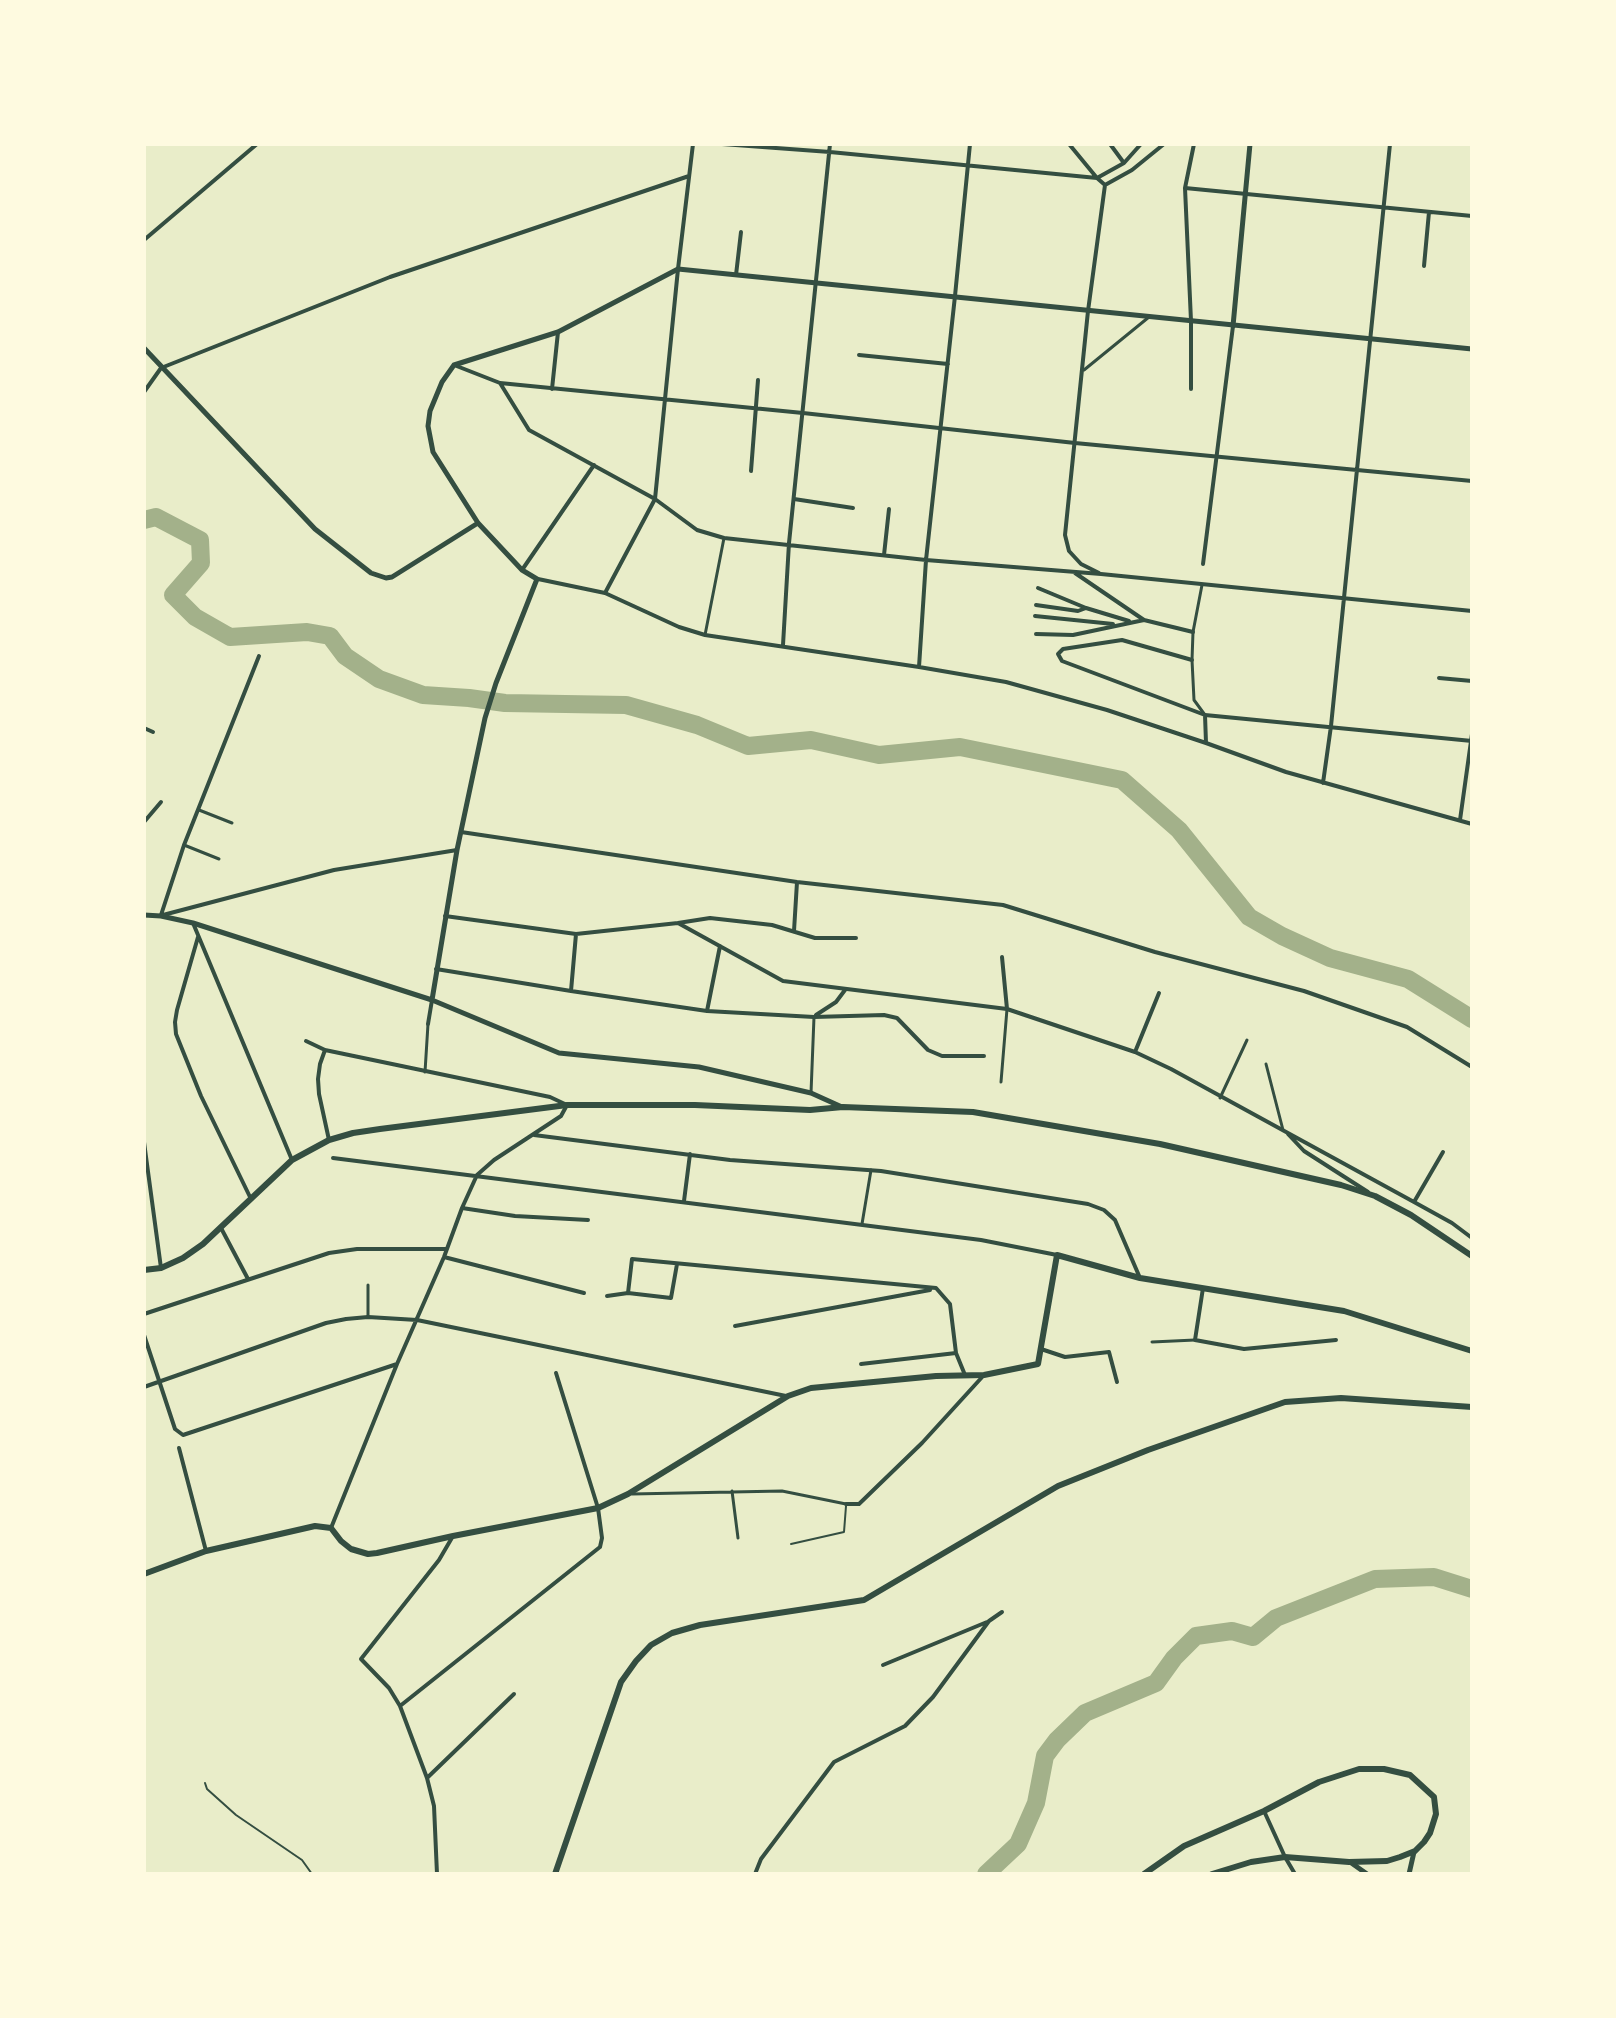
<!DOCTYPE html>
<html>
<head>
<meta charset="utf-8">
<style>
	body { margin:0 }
	#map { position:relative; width:1616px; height:2018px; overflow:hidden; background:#e9edc9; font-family:"Exo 2",sans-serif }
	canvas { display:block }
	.frame { position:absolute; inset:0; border:146px solid #fefae0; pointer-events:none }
</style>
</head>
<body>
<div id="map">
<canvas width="1616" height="2018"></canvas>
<div class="frame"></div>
</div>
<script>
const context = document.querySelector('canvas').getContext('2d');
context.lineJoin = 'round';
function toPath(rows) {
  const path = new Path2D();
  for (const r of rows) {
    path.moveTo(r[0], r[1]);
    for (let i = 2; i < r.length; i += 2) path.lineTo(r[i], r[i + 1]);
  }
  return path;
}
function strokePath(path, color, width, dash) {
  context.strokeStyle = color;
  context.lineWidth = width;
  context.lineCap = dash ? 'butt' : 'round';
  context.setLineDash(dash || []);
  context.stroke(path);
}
const river = toPath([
	[144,520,156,517,200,540,201,563,173,595,195,617,230,637,307,632,330,636,345,656,379,679,423,695,469,698,505,703,626,705,697,725,748,746,811,740,879,755,960,747,1122,780,1179,830,1249,917,1282,936,1330,958,1408,979,1472,1019],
	[986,1874,1018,1844,1036,1803,1045,1756,1057,1740,1085,1713,1156,1683,1174,1658,1196,1636,1232,1631,1253,1637,1276,1618,1375,1579,1434,1577,1472,1589]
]);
const service = toPath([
	[791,1544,844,1532,846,1506],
	[205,1783,207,1789,236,1815,302,1860,312,1874]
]);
const pedestrian = toPath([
	[1084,370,1149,317],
	[1202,585,1193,632,1192,660,1194,700,1205,715],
	[705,635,724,538],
	[199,810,232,823],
	[184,845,219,859],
	[1266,1064,1283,1130],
	[425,1072,428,1024],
	[1001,1082,1007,1009],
	[811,1093,814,1017],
	[1220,1098,1247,1040],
	[862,1224,871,1170],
	[368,1317,368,1285],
	[1152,1342,1195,1340],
	[732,1491,738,1538],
	[632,1494,782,1491,846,1504]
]);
const minor = toPath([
	[722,144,830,152,1097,178,1105,185],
	[1069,144,1097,178,1124,163,1141,144],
	[1110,144,1124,163],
	[1105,185,1132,170,1164,144],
	[1185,188,1472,216],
	[144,240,257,144],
	[1424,266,1429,212],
	[736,275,741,232],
	[859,355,948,364],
	[454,365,500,383,803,413,1075,443,1472,481],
	[500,383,529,430,655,499,697,530,724,538,926,560,1101,574,1472,611],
	[552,389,558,332],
	[1191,389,1191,321,1185,188,1194,144],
	[144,392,161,368,390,277,689,176],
	[751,471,758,380],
	[794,499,853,508],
	[884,555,889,509],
	[1203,564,1233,326],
	[522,570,594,465],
	[1075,573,1144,620,1193,632],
	[1099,573,1081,564,1069,551,1065,535,1088,311,1105,185],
	[538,579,605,593,679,627,705,635,919,667,1006,682,1107,710,1206,743,1286,772,1472,824],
	[1038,588,1086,608,1129,621],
	[605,593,655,499,678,269,693,144],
	[1036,605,1078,611,1086,608],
	[1035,616,1113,624],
	[1036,634,1073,635,1144,620],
	[783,645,789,543,830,144],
	[1192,660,1122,640,1063,649,1058,654,1062,661,1205,715,1472,741],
	[919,667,926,560,955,296,970,144],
	[1439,678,1472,681],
	[1205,715,1206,743],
	[144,728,153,732],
	[1323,783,1331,726,1390,144],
	[1460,820,1472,734],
	[144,822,161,802],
	[461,832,797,882,1003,905,1155,952,1304,991,1407,1027,1472,1067],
	[161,915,184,845,259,656],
	[163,915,334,870,457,850],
	[445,916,576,934,678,923,783,981,1007,1009,1135,1052,1171,1069,1414,1202,1452,1223,1472,1238],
	[193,923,292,1160],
	[678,923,710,918,772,925,815,938,856,938],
	[794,931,797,882],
	[198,937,177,1010,175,1022,176,1034,201,1096,251,1199],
	[1002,957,1007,1009],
	[436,969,571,991,707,1011,814,1017,884,1015,897,1018,928,1050,942,1056,984,1056],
	[571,991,576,934],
	[707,1011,720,946],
	[816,1015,836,1002,845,990],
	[428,1024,432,1000],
	[306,1041,325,1050,550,1097,567,1105,561,1116,494,1160,477,1175,462,1208,444,1257,397,1364,331,1528],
	[325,1050,320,1064,318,1079,319,1094,329,1140],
	[1135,1052,1159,993],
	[1288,1134,1304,1151,1368,1192],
	[534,1135,730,1160,881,1171,1088,1204,1104,1210,1115,1220,1140,1278],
	[144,1142,161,1268],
	[333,1158,981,1240,1057,1255],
	[684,1201,690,1154],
	[1414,1202,1443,1152],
	[462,1208,515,1216,588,1220],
	[221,1228,248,1279],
	[444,1257,584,1293],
	[1203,1288,1195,1340,1244,1349,1336,1340],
	[628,1293,632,1259,936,1288,950,1304,956,1353,965,1375],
	[607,1296,628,1293,671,1298,677,1264],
	[144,1314,329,1253,357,1249,447,1249],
	[735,1326,930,1290],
	[144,1335,175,1429,183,1435,397,1364],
	[1041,1349,1065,1357,1109,1352,1117,1382],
	[861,1364,956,1353],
	[144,1387,326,1323,346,1319,368,1317,417,1320,786,1396],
	[179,1448,206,1551],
	[846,1504,859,1504,922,1443,984,1375],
	[883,1665,987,1622],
	[400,1706,600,1547,602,1538,598,1508,556,1373],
	[427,1778,514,1694],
	[1264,1811,1285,1857,1295,1874],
	[437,1874,434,1806,427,1778,400,1706,389,1688,361,1659,439,1560,453,1536],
	[755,1874,761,1859,834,1762,905,1726,933,1697,989,1621,1002,1612]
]);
const tertiary = toPath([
	[1233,326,1250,144],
	[144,348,315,529,371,573,386,578,392,577,478,523],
	[144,915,161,916,193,923,432,1000,559,1053,699,1067,811,1093,842,1107],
	[432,1000,457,850,485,718,496,683,537,579,522,570,478,523,433,452,428,426,430,411,442,382,454,365,558,332,678,269,1472,349],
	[1350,1862,1367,1874],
	[1409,1874,1414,1852]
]);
const secondary = toPath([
	[144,1270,161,1268,183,1258,203,1244,292,1160,329,1140,353,1133,380,1129,567,1105,695,1105,810,1110,843,1107,973,1112,1160,1144,1341,1185,1375,1196,1411,1215,1472,1256],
	[144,1574,206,1551,315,1526,331,1528,341,1541,351,1549,368,1554,377,1553,453,1536,598,1508,628,1494,788,1396,811,1388,936,1376,984,1375,1038,1364,1057,1255,1140,1278,1344,1311,1472,1351],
	[555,1874,621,1682,636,1661,651,1645,672,1633,700,1625,864,1600,1058,1486,1148,1450,1285,1402,1341,1398,1472,1407],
	[1144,1874,1184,1846,1264,1811,1319,1782,1359,1769,1384,1769,1410,1775,1434,1797,1436,1814,1430,1833,1424,1842,1415,1851,1400,1857,1387,1861,1349,1862,1285,1857,1251,1862,1212,1874]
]);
strokePath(river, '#a3b18a', 18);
strokePath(service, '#344e41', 2);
strokePath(pedestrian, '#344e41', 3);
strokePath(minor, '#344e41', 4);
strokePath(tertiary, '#344e41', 5);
strokePath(secondary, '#344e41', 6);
</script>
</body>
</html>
